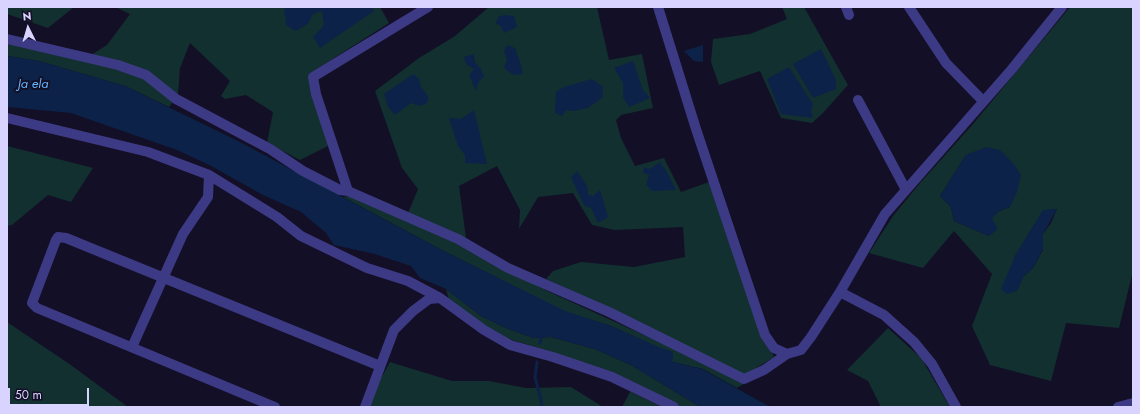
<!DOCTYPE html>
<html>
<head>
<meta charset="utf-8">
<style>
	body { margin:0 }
	#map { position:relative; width:1140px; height:414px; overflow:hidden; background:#130f26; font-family:Jost,sans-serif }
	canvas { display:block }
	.frame { position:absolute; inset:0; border:8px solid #d9d4ff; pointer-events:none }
	.north { position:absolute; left:8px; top:8px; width:40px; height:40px; -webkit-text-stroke:3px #130f26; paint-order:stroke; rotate:355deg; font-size:11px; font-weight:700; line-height:16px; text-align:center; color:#d9d4ff }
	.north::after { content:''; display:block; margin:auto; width:14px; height:18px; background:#d9d4ff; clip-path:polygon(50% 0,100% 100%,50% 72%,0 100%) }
	.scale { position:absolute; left:8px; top:388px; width:81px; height:18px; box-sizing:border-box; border:2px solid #d9d4ff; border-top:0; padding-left:5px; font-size:12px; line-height:14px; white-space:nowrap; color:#d9d4ff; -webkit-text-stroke:3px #130f26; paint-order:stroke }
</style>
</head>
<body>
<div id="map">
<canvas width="1140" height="414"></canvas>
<div class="frame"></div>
<div class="north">N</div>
<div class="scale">50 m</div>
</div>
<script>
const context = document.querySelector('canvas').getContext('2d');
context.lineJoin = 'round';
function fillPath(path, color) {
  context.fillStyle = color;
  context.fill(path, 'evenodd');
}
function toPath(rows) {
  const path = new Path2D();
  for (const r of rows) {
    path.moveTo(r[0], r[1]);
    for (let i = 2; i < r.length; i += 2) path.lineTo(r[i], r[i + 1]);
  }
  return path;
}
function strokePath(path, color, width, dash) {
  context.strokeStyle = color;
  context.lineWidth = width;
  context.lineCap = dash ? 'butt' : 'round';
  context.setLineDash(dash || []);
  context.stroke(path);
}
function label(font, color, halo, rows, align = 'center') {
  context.font = font + ' Jost,sans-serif';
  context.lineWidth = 4;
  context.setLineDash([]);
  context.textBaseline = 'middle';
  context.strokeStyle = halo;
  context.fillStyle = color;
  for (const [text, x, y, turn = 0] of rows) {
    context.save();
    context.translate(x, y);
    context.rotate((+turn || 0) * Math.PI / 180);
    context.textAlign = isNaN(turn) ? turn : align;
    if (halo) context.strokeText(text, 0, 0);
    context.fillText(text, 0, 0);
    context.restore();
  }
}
const green = toPath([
	[7,7,74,7,48,28,7,14],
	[115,7,380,7,389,23,309,74,328,146,300,160,267,143,273,112,246,95,225,99,221,96,230,81,190,43,180,68,178,95,169,107,125,86,39,61,7,56,7,34,91,55,107,45,130,14],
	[489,7,597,7,609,60,642,54,653,108,621,115,616,120,621,138,635,166,664,158,681,192,709,182,774,357,743,376,546,279,553,271,581,262,634,267,685,257,683,227,615,230,592,225,573,193,538,197,519,229,520,210,497,166,459,186,466,238,408,213,418,189,402,168,375,91,419,58,455,36],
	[782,7,804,7,848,85,823,113,812,123,781,118,760,71,719,85,711,62,713,39,750,34,787,19],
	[1070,7,1133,7,1133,271,1119,328,1066,323,1051,381,990,365,972,326,992,274,954,231,923,268,869,253,893,216,920,183,973,124],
	[966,155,1010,207,999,211,991,218,989,236,954,221,951,207,940,196],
	[1057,209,1051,223,1043,234,1043,250,1033,268,1024,276,1014,258,1043,211],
	[7,146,23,150,93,168,71,202,48,195,12,225,7,226],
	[351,196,462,245,545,290,747,382,737,388,703,369,673,362,673,352,661,349,611,326,565,312,436,247,343,197],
	[446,289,481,316,506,328,534,338,551,337,595,349,631,365,697,405,705,407,681,407,625,380,559,354,509,339,484,325,449,300],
	[7,322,68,363,128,407,7,407],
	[888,328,921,358,950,407,881,407,868,381,847,370],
	[390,362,452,381,489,381,526,388,571,387,603,407,365,407],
	[630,392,631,392,662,407,622,407]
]);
const water = toPath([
	[284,7,372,7,374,11,320,48,313,37,324,25,322,11,313,14,308,24,295,31,286,25],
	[504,15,514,16,517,27,504,33,500,25,496,24,498,17],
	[507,45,515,48,520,62,523,73,518,75,512,74,504,68,507,59,504,51],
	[703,45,703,62,694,61,684,51],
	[821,49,836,80,836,89,813,98,793,64],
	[474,54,475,62,481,69,484,77,479,81,476,91,469,75,474,69,466,64,464,57],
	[7,56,39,61,125,86,240,142,436,247,565,311,611,326,661,348,673,352,673,362,702,369,770,407,705,407,697,405,631,365,595,349,551,337,534,338,506,328,481,316,446,289,420,278,411,266,375,254,334,245,326,233,301,212,263,195,211,166,177,150,71,113,7,107],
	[633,61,643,90,650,98,629,107,623,97,623,83,614,68],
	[789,67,813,104,811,112,813,118,781,114,767,79],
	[413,74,419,78,421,87,428,96,428,102,421,106,411,103,395,115,388,107,384,94],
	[592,79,603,87,602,98,588,108,573,111,566,110,562,116,555,113,556,92,564,87],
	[474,110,487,164,465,163,465,155,458,146,449,118,461,119],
	[986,147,1000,150,1014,164,1021,175,1017,192,1010,207,999,211,992,218,998,229,989,236,954,221,951,207,940,196,966,155],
	[660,162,667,172,676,190,652,191,646,185,649,175,643,173,644,167,650,169],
	[577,171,587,186,588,195,593,196,600,190,608,217,598,223,591,208,585,206,581,199,571,177],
	[1057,209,1043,234,1043,249,1033,268,1024,276,1017,291,1007,294,1001,289,1016,254,1043,210]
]);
const stream = toPath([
	[540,343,542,335],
	[537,362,535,377,541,400,542,407]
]);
const minor = toPath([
	[658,7,696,129,765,335,774,348,787,354],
	[846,7,849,15],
	[909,7,946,63,983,101],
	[7,39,118,65,146,75,176,99,270,149,303,171,340,190,348,191,458,239,508,268,609,312,744,379,764,370,787,354,801,350,811,337,840,292,885,214,1012,69,1062,7],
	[858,100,906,190],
	[7,118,148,152,209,175,277,217,301,236,367,268,408,281,440,298,484,330,510,345,553,357,612,377,674,407],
	[348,191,316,94,313,77,428,7],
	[840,292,884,315,914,342,932,364,956,407],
	[132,347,183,234,208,197,209,175],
	[275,407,37,308,32,303,56,240,58,237,66,238,380,366],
	[365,407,394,330,413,311,429,299,440,298],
	[1118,407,1133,403]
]);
const waterNames = [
	["Ja ela",33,85]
];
fillPath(green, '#12302f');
fillPath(water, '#0c2248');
strokePath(stream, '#0c2248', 3);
strokePath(minor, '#3d3a85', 10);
label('italic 13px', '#62b6ff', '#130f26', waterNames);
</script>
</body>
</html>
